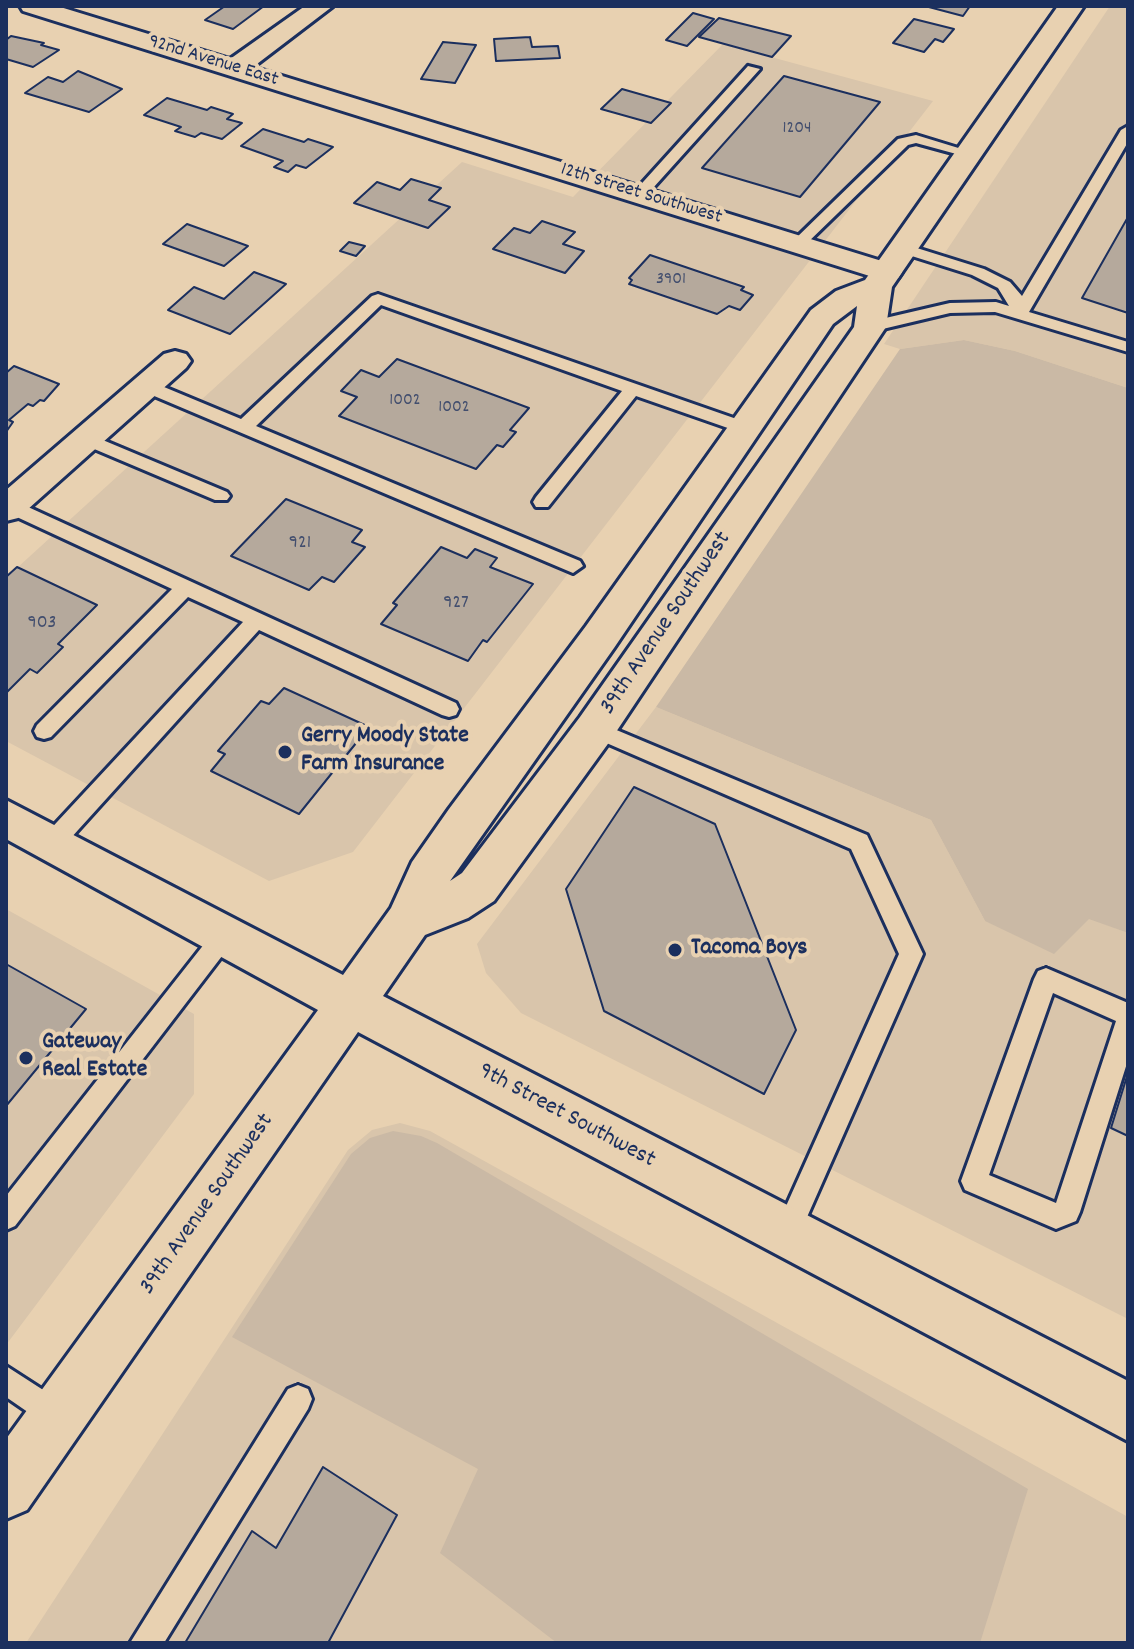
<!DOCTYPE html>
<html>
<head>
<meta charset="utf-8">
<style>
	body { margin:0 }
	#map { position:relative; width:1134px; height:1649px; overflow:hidden; background:#e8d1b1; font-family:Dekko,sans-serif }
	canvas { display:block }
	.frame { position:absolute; inset:0; border:8px solid #1b2f5e; pointer-events:none }
</style>
</head>
<body>
<div id="map">
<canvas width="1134" height="1649"></canvas>
<div class="frame"></div>
</div>
<script>
const context = document.querySelector('canvas').getContext('2d');
context.lineJoin = 'round';
function fillPath(path, color) {
  context.fillStyle = color;
  context.fill(path, 'evenodd');
}
function toPath(rows) {
  const path = new Path2D();
  for (const r of rows) {
    path.moveTo(r[0], r[1]);
    for (let i = 2; i < r.length; i += 2) path.lineTo(r[i], r[i + 1]);
  }
  return path;
}
function strokePath(path, color, width, dash) {
  context.strokeStyle = color;
  context.lineWidth = width;
  context.lineCap = dash ? 'butt' : 'round';
  context.setLineDash(dash || []);
  context.stroke(path);
}
function label(font, color, halo, rows, align = 'center') {
  context.font = font + ' Dekko,sans-serif';
  context.lineWidth = 8;
  context.setLineDash([]);
  context.textBaseline = 'middle';
  context.strokeStyle = halo;
  context.fillStyle = color;
  for (const [text, x, y, turn = 0] of rows) {
    context.save();
    context.translate(x, y);
    context.rotate((+turn || 0) * Math.PI / 180);
    context.textAlign = isNaN(turn) ? turn : align;
    if (halo) context.strokeText(text, 0, 0);
    context.fillText(text, 0, 0);
    context.restore();
  }
}
const built = toPath([
	[1110,6,1128,6,1128,388,1015,351,964,340,900,349,884,344],
	[723,44,933,101,353,852,269,881,6,741,6,578,462,162,573,197],
	[656,707,931,820,985,921,1089,918,1128,933,1128,1319,521,1013,486,973,477,944],
	[6,909,194,1014,194,1094,6,1345],
	[400,1123,430,1131,1128,1517,1128,1643,26,1643,348,1150,372,1130]
]);
const green = toPath([
	[964,340,1015,351,1128,388,1128,933,1089,919,1054,954,985,921,931,820,656,707,900,349],
	[393,1131,421,1136,437,1143,1028,1489,980,1643,557,1643,440,1553,478,1469,232,1337,351,1154,370,1138]
]);
const building = toPath([
	[225,6,264,6,233,29,205,20,225,6],
	[925,6,970,6,963,16,925,6],
	[693,13,714,19,687,46,666,40,693,13],
	[719,18,791,36,772,57,699,37,719,18],
	[914,19,954,29,943,42,935,39,924,52,893,43,914,19],
	[11,36,44,43,41,45,59,50,33,67,6,59,6,40,11,36],
	[530,37,532,47,558,46,560,58,496,61,494,39,530,37],
	[443,42,476,45,455,83,421,79,443,42],
	[78,71,122,89,89,112,25,93,48,77,63,82,78,71],
	[784,76,880,102,800,197,702,168,784,76],
	[622,89,671,103,651,123,601,109,622,89],
	[167,98,207,110,211,107,233,114,227,119,242,123,222,139,201,133,195,137,175,131,181,127,144,115,167,98],
	[263,129,304,142,308,139,333,147,306,168,296,165,288,172,274,167,283,161,241,146,263,129],
	[411,179,441,188,429,200,450,207,428,228,354,203,377,182,400,190,411,179],
	[1128,217,1128,313,1082,298,1128,217],
	[542,221,575,232,563,244,584,251,565,273,493,249,514,228,530,233,542,221],
	[187,224,248,246,224,266,163,244,187,224],
	[349,242,365,246,356,256,340,251,349,242],
	[650,255,744,287,741,290,753,295,740,310,729,306,717,314,629,284,632,280,629,278,650,255],
	[254,272,286,284,230,334,168,310,194,287,224,299,254,272],
	[397,359,529,408,510,430,516,432,503,447,497,445,476,469,339,416,357,397,341,391,361,370,379,377,397,359],
	[14,366,59,384,44,401,40,400,33,406,28,404,9,420,13,422,6,432,6,373,14,366],
	[286,499,362,530,352,542,365,547,334,582,322,577,309,590,231,556,286,499],
	[441,547,467,558,475,549,497,558,490,567,533,584,487,642,483,640,468,661,381,624,397,605,393,603,441,547],
	[17,567,97,605,58,644,63,647,37,673,30,669,6,693,6,577,17,567],
	[284,688,369,727,299,814,211,771,225,754,218,751,261,701,269,704,284,688],
	[634,787,715,824,796,1030,764,1094,604,1011,566,889,634,787],
	[6,964,86,1009,6,1106,6,964],
	[1128,1073,1128,1136,1111,1128,1128,1073],
	[323,1467,397,1515,328,1643,185,1643,252,1531,276,1548,323,1467]
]);
const service = toPath([
	[748,66,760,69,644,198,634,198,634,192,748,66],
	[1128,126,1128,142,1029,312,1128,342,1128,352,995,312,950,313,870,332,864,331,864,323,950,303,996,302,1009,306,998,288,972,275,899,252,896,249,904,244,984,269,1010,282,1022,296,1121,130,1128,126],
	[916,135,978,154,971,158,916,143,908,145,803,247,793,247,793,241,898,139,916,135],
	[378,294,751,424,754,428,745,434,636,396,548,507,536,507,533,502,536,497,622,391,381,305,256,426,580,561,583,566,573,573,140,390,137,386,140,382,152,382,241,419,372,296,378,294],
	[86,433,227,492,230,496,227,500,215,500,80,443,77,439,80,435,86,433],
	[6,500,15,501,456,703,459,709,456,715,449,717,442,715,259,630,60,850,52,852,44,850,41,843,44,836,243,622,188,597,51,737,44,739,37,737,34,731,37,725,172,589,6,512,6,500],
	[595,721,867,835,923,954,796,1242,787,1246,778,1242,774,1233,899,954,851,849,588,735,585,729,588,723,595,721],
	[224,926,232,929,236,936,232,943,15,1226,6,1230,6,1196,216,929,224,926],
	[1046,968,1128,1003,1128,1060,1080,1212,1076,1221,1056,1229,965,1190,961,1181,1034,979,1038,971,1046,968],
	[1053,993,1116,1021,1056,1203,989,1175,1053,993],
	[6,1366,68,1406,72,1416,68,1426,58,1430,48,1426,6,1397,6,1366],
	[298,1385,308,1389,312,1399,308,1409,164,1643,130,1643,288,1389,298,1385]
]);
const minor = toPath([
	[20,6,57,6,230,59,305,6,333,6,253,67,898,266,902,272,898,278,887,281,876,278,23,11,20,6],
	[175,351,186,354,191,361,186,368,18,518,6,521,6,490,164,354,175,351]
]);
const secondary = toPath([
	[1058,6,1084,6,892,287,886,327,610,741,494,901,468,918,425,935,383,996,1128,1381,1128,1441,358,1032,27,1510,6,1519,6,1439,318,1010,6,839,6,800,343,975,391,908,412,862,449,809,586,626,811,310,836,291,865,280,1058,6],
	[857,306,854,327,580,717,462,873,450,881,614,648,833,324,857,306]
]);
const markers = [
	[285,752,8,"#1b2f5e"],
	[675,950,8,"#1b2f5e"],
	[26,1058,8,"#1b2f5e"]
];
const farNumbernames = [
	["1204",797,130],
	["3901",671,281],
	["1002",405,402],
	["1002",454,409]
];
const farStreetnames = [
	["92nd Avenue East",213,62,17],
	["12th Street Southwest",641,195,17]
];
const numberNames = [
	["921",300,544],
	["927",456,604],
	["903",42,624]
];
const streetNames = [
	["39th Avenue Southwest",667,624,-56],
	["9th Street Southwest",566,1117,28],
	["39th Avenue Southwest",208,1205,-55]
];
const poiNames = [
	["Gerry Moody State",301,738],
	["Farm Insurance",301,766],
	["Tacoma Boys",691,950],
	["Gateway",42,1044],
	["Real Estate",42,1072]
];
fillPath(built, '#d9c5ab');
fillPath(green, '#cab9a5');
fillPath(building, '#b5a99c');
strokePath(building, '#1b2f5e', 2);
strokePath(service, '#1b2f5e', 6);
strokePath(minor, '#1b2f5e', 6);
strokePath(secondary, '#1b2f5e', 6);
fillPath(service, '#e8d1b1');
fillPath(minor, '#e8d1b1');
fillPath(secondary, '#e8d1b1');
for (const [x, y, r, color] of markers) {
  const dot = new Path2D();
  dot.arc(x, y, r, 0, 2 * Math.PI);
  context.fillStyle = color;
  context.fill(dot);
  strokePath(dot, '#e8d1b1', 3);
}
label('18px', '#424e6e', null, farNumbernames);
label('20px', '#1b2f5e', '#e8d1b1', farStreetnames);
label('20px', '#424e6e', null, numberNames);
label('24px', '#1b2f5e', '#e8d1b1', streetNames);
label('bold 24px', '#1b2f5e', '#e8d1b1', poiNames, 'left');
</script>
</body>
</html>
